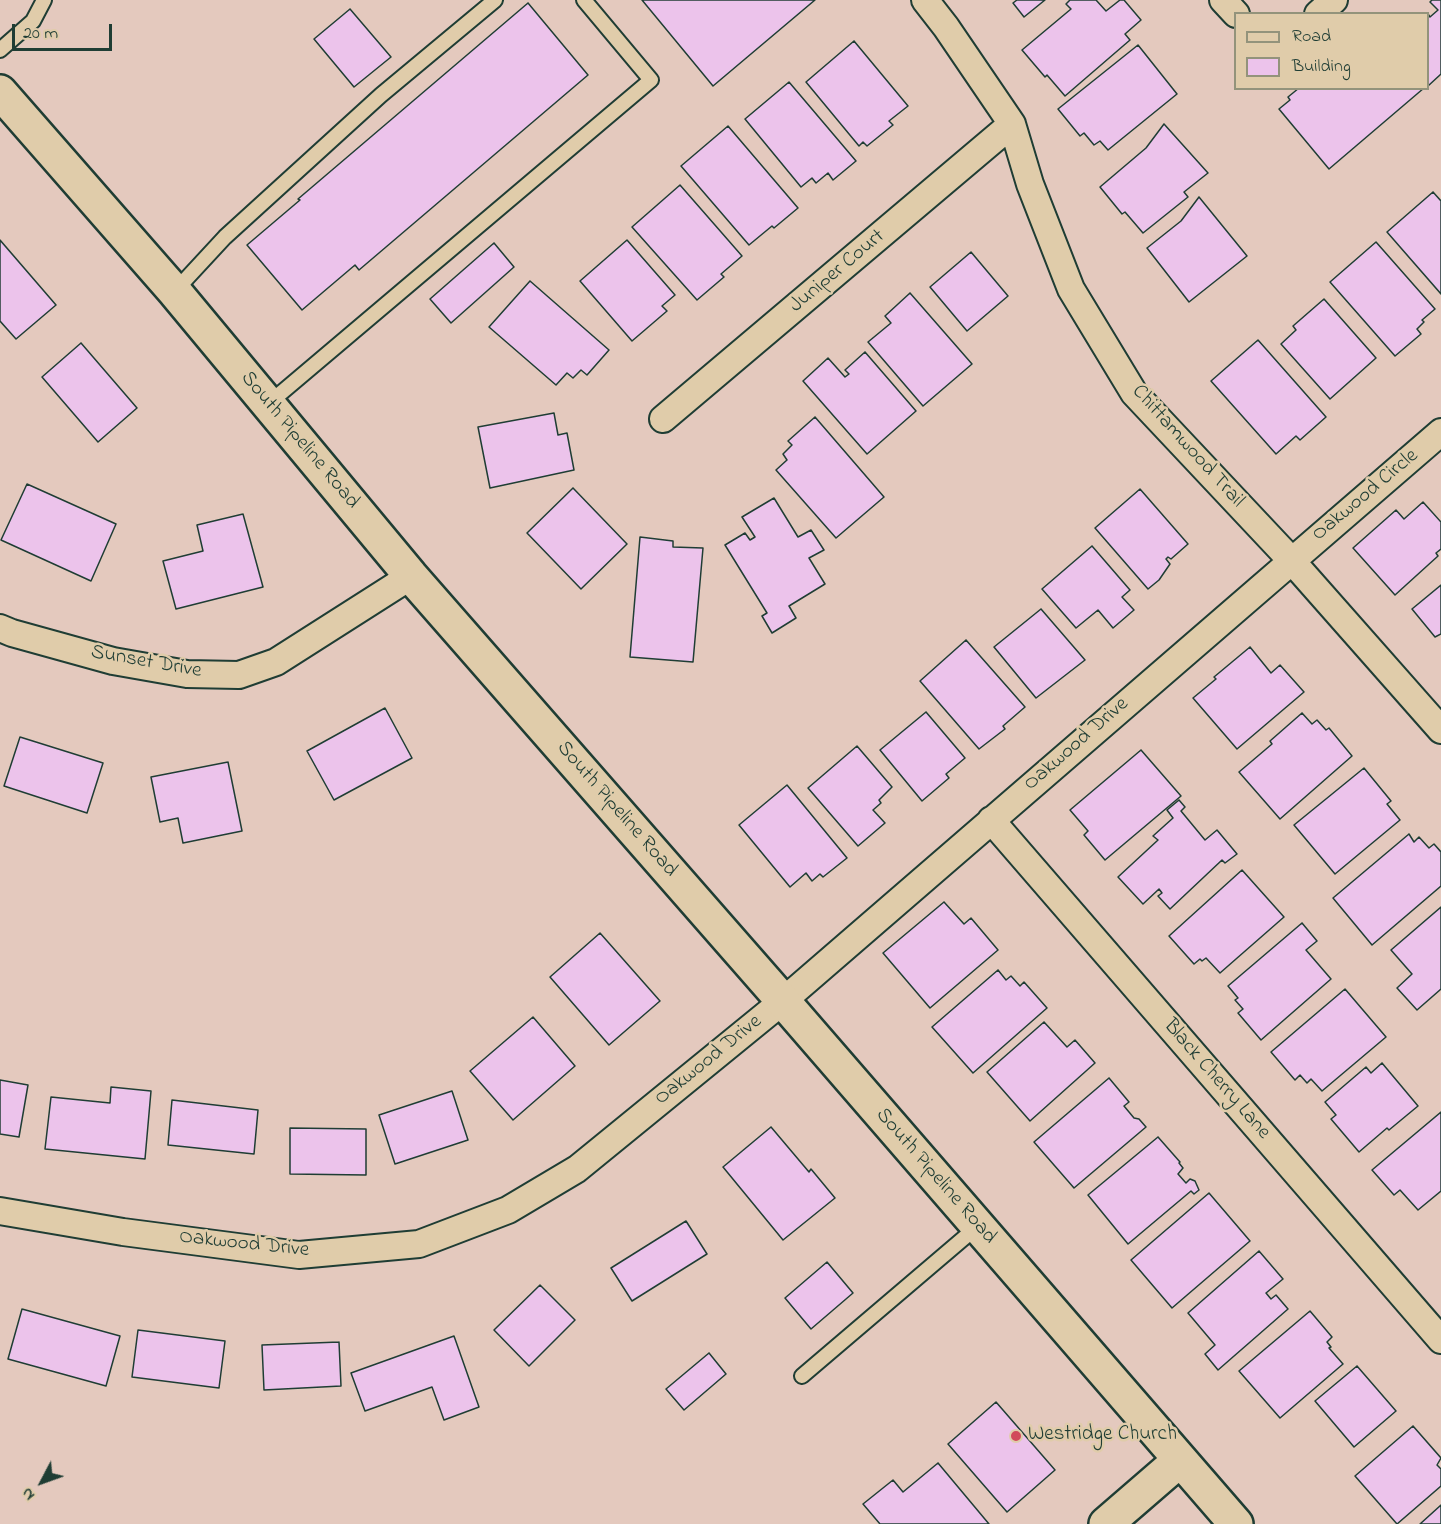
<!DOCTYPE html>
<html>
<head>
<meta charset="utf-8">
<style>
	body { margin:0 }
	#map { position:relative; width:1441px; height:1524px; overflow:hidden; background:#e4c9be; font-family:"Indie Flower",sans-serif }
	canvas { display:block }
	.legend { position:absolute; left:1234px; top:12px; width:195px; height:78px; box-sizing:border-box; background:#e0ccaa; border:2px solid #93937b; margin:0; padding:8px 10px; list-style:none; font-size:18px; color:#1f3d34 }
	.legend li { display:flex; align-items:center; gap:12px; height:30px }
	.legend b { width:30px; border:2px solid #93937b }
	.north { position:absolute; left:12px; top:1452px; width:60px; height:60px; -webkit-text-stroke:4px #e0ccaa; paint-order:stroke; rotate:229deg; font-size:16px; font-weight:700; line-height:24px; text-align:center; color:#1f3d34 }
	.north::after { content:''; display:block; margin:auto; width:21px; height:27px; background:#1f3d34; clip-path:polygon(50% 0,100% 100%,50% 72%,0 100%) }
	.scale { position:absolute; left:12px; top:24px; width:100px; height:27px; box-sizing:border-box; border:3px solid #1f3d34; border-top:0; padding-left:8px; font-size:18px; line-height:21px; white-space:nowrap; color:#1f3d34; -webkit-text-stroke:4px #e0ccaa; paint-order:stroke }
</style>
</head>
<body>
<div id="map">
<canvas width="1441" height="1524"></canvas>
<ul class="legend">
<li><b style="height:8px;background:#e0ccaa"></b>Road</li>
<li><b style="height:16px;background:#ecc3eb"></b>Building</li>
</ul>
<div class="north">N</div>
<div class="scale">20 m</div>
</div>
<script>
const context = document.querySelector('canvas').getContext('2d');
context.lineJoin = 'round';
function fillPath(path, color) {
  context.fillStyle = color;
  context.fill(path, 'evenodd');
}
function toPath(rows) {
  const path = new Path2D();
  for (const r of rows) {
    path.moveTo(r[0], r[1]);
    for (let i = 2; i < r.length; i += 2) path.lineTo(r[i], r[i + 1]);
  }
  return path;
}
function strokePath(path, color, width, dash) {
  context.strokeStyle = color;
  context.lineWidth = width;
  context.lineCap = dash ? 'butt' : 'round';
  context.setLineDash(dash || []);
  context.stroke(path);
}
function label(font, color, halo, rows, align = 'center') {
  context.font = font + ' "Indie Flower",sans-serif';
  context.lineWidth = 5;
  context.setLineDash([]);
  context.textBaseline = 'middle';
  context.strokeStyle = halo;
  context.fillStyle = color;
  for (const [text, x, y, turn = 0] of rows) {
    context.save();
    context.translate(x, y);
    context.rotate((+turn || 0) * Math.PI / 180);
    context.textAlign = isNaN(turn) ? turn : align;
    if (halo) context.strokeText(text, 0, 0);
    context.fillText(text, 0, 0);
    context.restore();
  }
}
const building = toPath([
	[642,0,815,0,713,86,642,0],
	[1017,0,1045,0,1024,17,1013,3,1017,0],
	[1070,0,1096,0,1106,11,1120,0,1124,0,1141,20,1125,34,1130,40,1065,96,1047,75,1045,77,1022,50,1071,9,1066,4,1070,0],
	[1432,0,1441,0,1441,74,1428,86,1428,14,1430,17,1438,10,1430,2,1432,0],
	[528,3,588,75,359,270,355,265,302,310,247,245,300,200,298,199,528,3],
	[350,9,391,57,354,87,314,39,350,9],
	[854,41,908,106,889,121,893,125,867,146,863,142,859,146,806,82,854,41],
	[1138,45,1177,94,1108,150,1100,141,1094,145,1084,133,1080,136,1058,109,1138,45],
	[789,82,856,161,833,180,828,173,816,183,812,178,801,187,745,119,789,82],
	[1299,88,1424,88,1329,169,1279,109,1290,100,1288,97,1299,88],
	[1164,124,1208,173,1184,192,1188,197,1143,233,1125,212,1122,214,1100,187,1146,148,1164,124],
	[728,126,798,208,774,228,772,226,749,245,681,166,728,126],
	[680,185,742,256,721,274,724,277,697,300,632,227,680,185],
	[1433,192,1441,201,1441,294,1387,232,1433,192],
	[1199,197,1247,256,1189,302,1147,248,1181,221,1199,197],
	[0,240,56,305,16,339,0,321,0,240],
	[627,240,675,295,662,306,667,311,632,341,580,281,627,240],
	[1376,242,1435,309,1422,320,1424,322,1417,329,1421,334,1395,356,1330,282,1376,242],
	[494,243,514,267,451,323,430,299,494,243],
	[971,252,1008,296,967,331,930,287,971,252],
	[530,281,609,350,587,375,581,370,573,378,567,373,556,385,489,327,530,281],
	[910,293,972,364,923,406,868,342,891,323,885,316,910,293],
	[1324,299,1376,358,1330,399,1281,344,1296,330,1293,326,1324,299],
	[1258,340,1326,417,1300,440,1296,436,1276,454,1211,381,1258,340],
	[81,343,137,408,98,442,42,377,81,343],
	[865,352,916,411,867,454,803,381,828,358,845,377,849,374,845,370,865,352],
	[554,413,558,435,567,433,574,470,490,488,478,427,554,413],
	[815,417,884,497,836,538,776,470,787,460,783,454,792,445,788,441,815,417],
	[27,484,116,524,91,581,1,540,27,484],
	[573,488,627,544,581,589,527,533,573,488],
	[1140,489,1188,544,1171,559,1168,557,1166,559,1170,564,1159,580,1148,589,1095,528,1140,489],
	[774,498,798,537,811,530,824,550,809,558,825,584,789,606,796,618,772,633,762,616,767,613,725,545,745,533,750,540,755,537,742,517,774,498],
	[1423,502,1441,522,1441,549,1436,553,1438,556,1395,595,1353,548,1396,510,1404,519,1423,502],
	[243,514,263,587,176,609,163,561,203,551,197,525,243,514],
	[640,537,673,541,673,547,703,548,693,662,630,657,640,537],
	[1092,546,1130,590,1122,597,1134,610,1113,628,1098,610,1076,628,1042,589,1092,546],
	[1441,585,1441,634,1435,637,1412,609,1441,585],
	[1041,609,1085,660,1036,698,994,647,1041,609],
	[966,640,1025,707,1003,726,1005,729,979,749,920,681,966,640],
	[1250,647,1271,673,1280,665,1304,692,1237,749,1193,698,1216,679,1214,677,1250,647],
	[385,708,412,758,334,800,307,751,385,708],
	[926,712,965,758,946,774,949,778,922,801,880,750,926,712],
	[1302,713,1312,724,1317,720,1326,730,1329,728,1352,756,1280,819,1239,772,1272,744,1270,741,1302,713],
	[20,737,103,763,87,813,4,786,20,737],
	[857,746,892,787,879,800,881,803,873,810,885,823,858,846,808,788,857,746],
	[1141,750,1181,796,1105,860,1084,835,1088,831,1070,810,1141,750],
	[228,762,242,831,183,843,178,818,160,822,151,777,228,762],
	[1364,768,1391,801,1387,804,1400,820,1335,874,1294,825,1364,768],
	[787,785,847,858,823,877,820,874,812,881,806,873,790,887,739,825,787,785],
	[1179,800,1185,807,1181,811,1205,840,1217,830,1237,854,1225,863,1222,860,1170,909,1158,896,1162,893,1159,889,1143,904,1118,877,1158,840,1153,836,1173,818,1167,810,1179,800],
	[1409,834,1414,842,1419,837,1429,848,1434,844,1441,852,1441,886,1372,945,1333,898,1409,834],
	[1242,870,1284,917,1220,973,1206,958,1202,961,1200,959,1194,964,1169,936,1242,870],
	[944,902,964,924,971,918,998,950,930,1008,883,953,944,902],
	[1441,907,1441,989,1417,1010,1397,988,1412,974,1391,950,1441,907],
	[1302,923,1317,941,1306,950,1331,979,1261,1040,1238,1013,1243,1009,1235,1000,1238,998,1228,986,1302,923],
	[600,933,660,1001,609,1045,550,977,600,933],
	[998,970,1006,980,1011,976,1020,986,1024,982,1047,1008,973,1073,932,1027,998,970],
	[1345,989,1386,1037,1322,1091,1311,1079,1307,1083,1300,1075,1295,1080,1271,1052,1345,989],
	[533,1017,575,1066,513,1120,470,1071,533,1017],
	[1044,1022,1067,1047,1075,1040,1095,1063,1030,1121,987,1072,1044,1022],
	[1382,1063,1418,1106,1389,1130,1387,1128,1359,1152,1331,1119,1336,1115,1325,1102,1366,1067,1371,1073,1382,1063],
	[1109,1078,1129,1102,1124,1106,1134,1118,1139,1119,1146,1127,1074,1188,1034,1142,1109,1078],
	[0,1080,28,1085,19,1137,0,1134,0,1080],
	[111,1087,151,1091,145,1159,45,1149,51,1097,110,1103,111,1087],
	[452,1091,468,1140,395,1164,379,1115,452,1091],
	[172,1100,258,1110,254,1154,168,1145,172,1100],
	[1441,1112,1441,1191,1418,1210,1400,1190,1394,1195,1372,1170,1441,1112],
	[771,1127,809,1172,811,1169,835,1198,783,1240,723,1167,771,1127],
	[290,1128,366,1129,366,1175,290,1174,290,1128],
	[1158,1137,1180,1162,1179,1163,1183,1168,1178,1174,1186,1183,1190,1179,1195,1181,1199,1190,1194,1194,1191,1191,1128,1244,1088,1195,1158,1137],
	[1209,1193,1250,1241,1172,1308,1131,1260,1209,1193],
	[686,1221,707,1254,632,1301,611,1268,686,1221],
	[1259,1251,1283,1279,1266,1293,1271,1299,1276,1295,1288,1309,1218,1370,1205,1354,1215,1345,1188,1313,1259,1251],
	[827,1262,853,1293,811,1329,785,1298,827,1262],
	[540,1285,575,1320,529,1366,494,1330,540,1285],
	[22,1309,120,1336,106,1386,8,1359,22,1309],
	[1310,1311,1332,1337,1327,1342,1331,1347,1329,1348,1343,1364,1280,1418,1239,1371,1310,1311],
	[138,1330,225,1341,219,1388,132,1377,138,1330],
	[454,1336,479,1407,444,1420,432,1387,365,1411,351,1373,454,1336],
	[339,1342,341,1386,264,1390,262,1345,339,1342],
	[709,1353,726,1374,684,1410,666,1389,709,1353],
	[1357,1366,1396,1411,1354,1447,1315,1401,1357,1366],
	[996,1402,1055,1470,1007,1512,948,1444,996,1402],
	[1413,1426,1441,1458,1437,1465,1441,1469,1441,1486,1397,1524,1355,1476,1413,1426],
	[938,1463,989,1524,880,1524,863,1504,893,1480,903,1492,938,1463],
	[1441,1505,1441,1524,1420,1524,1441,1505]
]);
const service = toPath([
	[0,50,33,21,44,0],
	[175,291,225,237,381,95,495,0],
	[268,404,651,80,584,0],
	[802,1376,978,1226]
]);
const minor = toPath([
	[925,0,946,27,1012,124,1030,184,1071,289,1134,393,1291,560,1441,730],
	[1223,0,1236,14],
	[1318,14,1334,0],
	[663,419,1012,124],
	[0,628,12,633,113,661,187,674,239,675,276,662,411,576],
	[991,820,1441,1340],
	[0,1211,123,1232,299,1255,419,1244,508,1210,577,1169,783,1001,1441,432]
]);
const tertiary = toPath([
	[0,92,175,292,411,576,783,1001,1236,1524],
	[1106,1524,1180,1460]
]);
const markers = [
	[1016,1436,6,"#d1495b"]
];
const streetNames = [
	["Juniper Court",838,272,-40],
	["South Pipeline Road",299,441,50],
	["Chittamwood Trail",1187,447,48],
	["Oakwood Circle",1366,496,-40],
	["Sunset Drive",146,663,10],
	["Oakwood Drive",1077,745,-41],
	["South Pipeline Road",616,810,49],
	["Oakwood Drive",709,1061,-39],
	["Black Cherry Lane",1216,1080,49],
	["South Pipeline Road",935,1177,49],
	["Oakwood Drive",244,1245,6]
];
const poiNames = [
	["Westridge Church",1028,1436]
];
fillPath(building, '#ecc3eb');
strokePath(building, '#1f3d34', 1.5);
strokePath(service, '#1f3d34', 18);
strokePath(minor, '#1f3d34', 30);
strokePath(tertiary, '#1f3d34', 38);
strokePath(service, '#e0ccaa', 14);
strokePath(minor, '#e0ccaa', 26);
strokePath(tertiary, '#e0ccaa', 33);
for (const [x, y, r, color] of markers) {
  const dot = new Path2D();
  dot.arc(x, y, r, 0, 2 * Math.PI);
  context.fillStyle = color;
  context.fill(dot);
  strokePath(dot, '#e0ccaa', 2);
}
label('21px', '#1f3d34', '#e0ccaa', streetNames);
label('21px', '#1f3d34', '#e0ccaa', poiNames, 'left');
</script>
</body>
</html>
